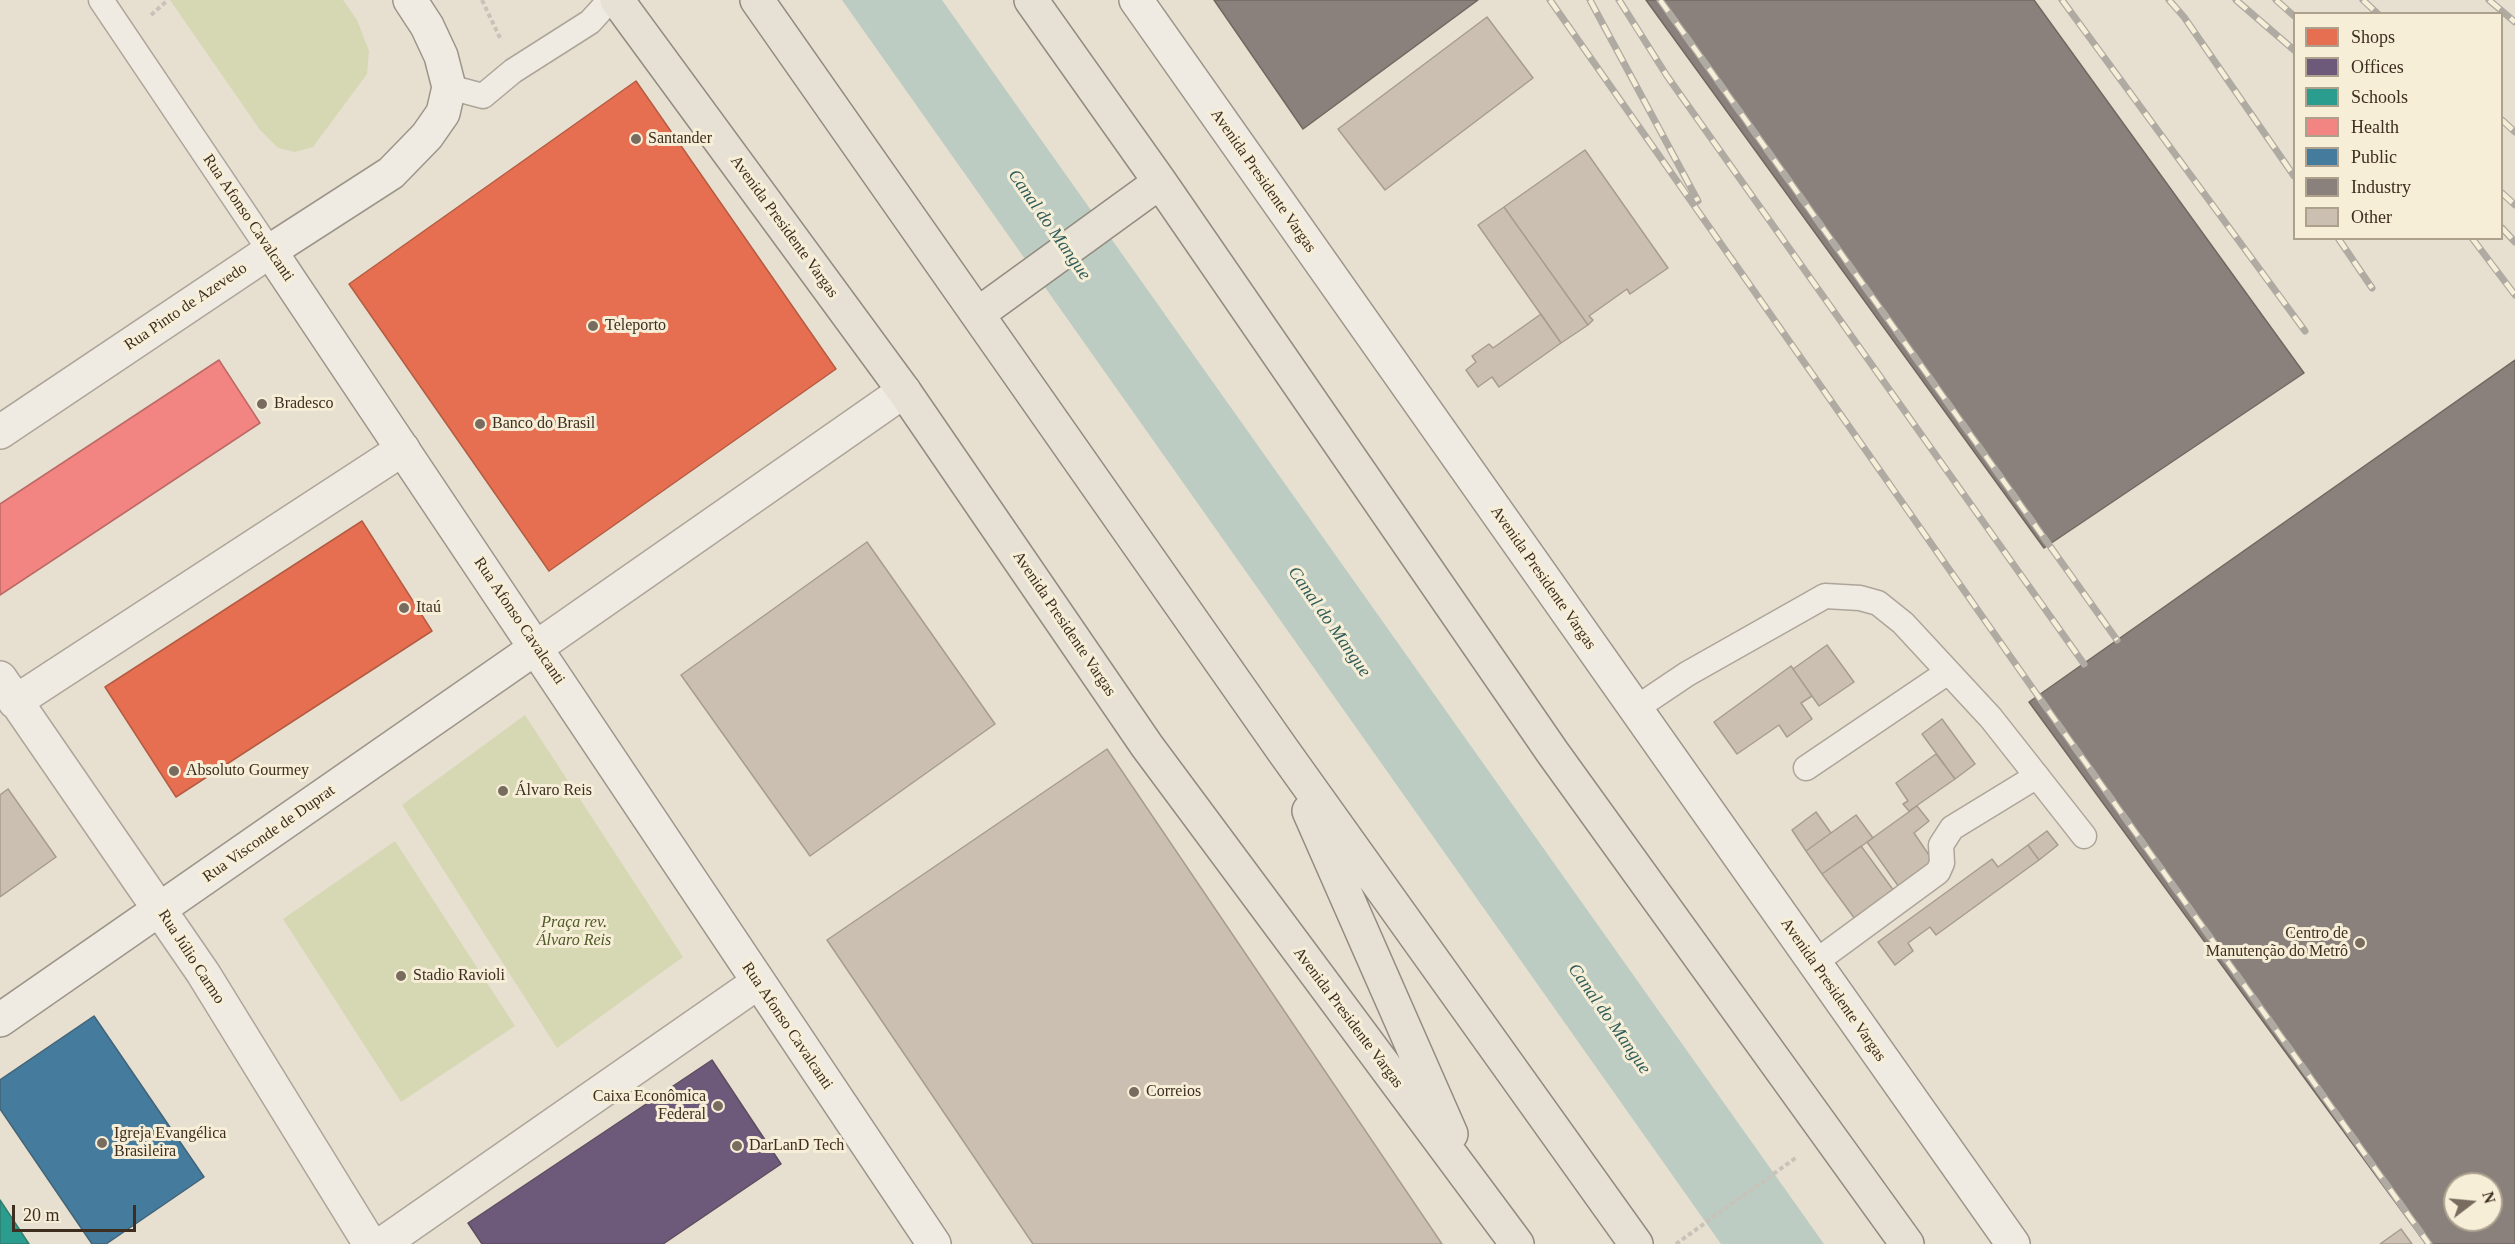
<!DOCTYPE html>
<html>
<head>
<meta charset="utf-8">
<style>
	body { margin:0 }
	#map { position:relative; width:2515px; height:1244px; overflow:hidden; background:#e7e0d1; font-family:"Times New Roman",serif }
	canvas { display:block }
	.legend { position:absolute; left:2293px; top:12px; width:210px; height:228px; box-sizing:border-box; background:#f7eed8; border:2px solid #ada18e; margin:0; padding:8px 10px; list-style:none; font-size:18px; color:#3d2e20 }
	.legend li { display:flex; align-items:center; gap:12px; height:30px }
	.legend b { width:30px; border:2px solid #ada18e }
	.north { position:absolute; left:2443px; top:1172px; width:60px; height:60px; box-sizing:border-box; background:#f7eed8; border:2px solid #ada18e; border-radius:50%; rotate:74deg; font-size:16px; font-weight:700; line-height:24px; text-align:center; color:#3d2e20 }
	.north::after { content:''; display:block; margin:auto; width:21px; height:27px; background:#786c5e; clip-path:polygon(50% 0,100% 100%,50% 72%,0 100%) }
	.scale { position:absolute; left:12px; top:1205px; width:124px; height:27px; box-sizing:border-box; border:3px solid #3d2e20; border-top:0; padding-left:8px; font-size:18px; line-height:21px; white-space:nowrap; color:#3d2e20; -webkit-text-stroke:4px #f7eed8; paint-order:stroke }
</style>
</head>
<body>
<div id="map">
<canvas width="2515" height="1244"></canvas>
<ul class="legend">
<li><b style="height:16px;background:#e76f51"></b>Shops</li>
<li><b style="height:16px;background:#6d597a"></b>Offices</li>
<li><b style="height:16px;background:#2a9d8f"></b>Schools</li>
<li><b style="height:16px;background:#f28482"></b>Health</li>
<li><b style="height:16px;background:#457b9d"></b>Public</li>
<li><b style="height:16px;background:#8a817c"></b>Industry</li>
<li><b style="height:16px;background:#cbbfb2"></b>Other</li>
</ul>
<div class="north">N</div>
<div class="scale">20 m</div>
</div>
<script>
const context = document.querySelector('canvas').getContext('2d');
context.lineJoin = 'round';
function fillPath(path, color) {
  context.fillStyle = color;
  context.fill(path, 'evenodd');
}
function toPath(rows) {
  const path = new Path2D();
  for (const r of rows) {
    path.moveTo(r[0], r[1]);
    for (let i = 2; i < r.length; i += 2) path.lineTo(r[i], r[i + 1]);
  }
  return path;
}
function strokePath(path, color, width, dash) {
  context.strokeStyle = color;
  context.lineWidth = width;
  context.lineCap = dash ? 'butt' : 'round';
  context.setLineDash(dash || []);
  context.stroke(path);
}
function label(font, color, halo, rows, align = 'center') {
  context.font = font + ' "Times New Roman",serif';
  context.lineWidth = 6;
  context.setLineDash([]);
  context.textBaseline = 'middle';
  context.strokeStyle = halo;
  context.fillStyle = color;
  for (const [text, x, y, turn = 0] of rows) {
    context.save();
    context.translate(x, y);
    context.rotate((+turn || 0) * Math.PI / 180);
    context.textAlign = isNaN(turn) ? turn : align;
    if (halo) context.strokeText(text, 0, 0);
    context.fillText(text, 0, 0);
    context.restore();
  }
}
const green = toPath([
	[170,0,343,0,357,20,369,51,367,74,313,147,295,152,278,148,260,130],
	[525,715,683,957,557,1048,402,805],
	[395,841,515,1026,401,1102,283,919]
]);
const water = toPath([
	[842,0,942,0,1824,1244,1721,1244]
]);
const shops = toPath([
	[636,81,836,369,549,571,349,284,636,81],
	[362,521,432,631,176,797,105,687,362,521]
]);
const offices = toPath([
	[712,1060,781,1164,663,1244,482,1244,468,1223,712,1060]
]);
const schools = toPath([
	[0,1200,29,1244,0,1244,0,1200]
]);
const health = toPath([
	[219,360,260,423,0,595,0,504,219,360]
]);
const public = toPath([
	[94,1016,204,1177,106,1244,92,1244,0,1109,0,1080,94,1016]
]);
const industry = toPath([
	[1214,0,1478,0,1303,129,1214,0],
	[1646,0,2034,0,2304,373,2044,548,1646,0],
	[2515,360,2515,1244,2426,1244,2029,702,2515,360],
	[2455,1184,2491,1184,2491,1220,2455,1220,2455,1184]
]);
const building = toPath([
	[1487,17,1533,78,1385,190,1338,129,1487,17],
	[1585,150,1668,268,1630,294,1627,289,1589,316,1593,320,1588,325,1504,207,1585,150],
	[1504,207,1588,325,1561,343,1478,225,1504,207],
	[1541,314,1561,343,1499,387,1492,377,1478,387,1466,370,1476,362,1472,356,1489,344,1493,348,1541,314],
	[867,542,995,724,810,856,681,675,867,542],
	[1827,645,1854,682,1819,706,1793,669,1827,645],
	[1791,666,1812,696,1801,703,1812,719,1787,737,1779,725,1737,754,1714,722,1791,666],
	[1942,719,1975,764,1955,779,1922,734,1942,719],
	[1107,749,1442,1244,1033,1244,827,940,1107,749],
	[1936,754,1955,779,1909,811,1903,804,1908,801,1896,783,1936,754],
	[8,789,56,857,0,897,0,795,8,789],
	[1917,806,1929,821,1914,833,1933,861,1899,887,1867,842,1917,806],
	[1816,812,1831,833,1806,851,1792,830,1816,812],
	[1856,815,1873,838,1822,874,1806,851,1856,815],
	[2047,831,2058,845,2039,860,2028,845,2047,831],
	[2028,845,2039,860,1936,935,1930,927,1908,943,1913,951,1895,965,1878,942,1992,859,1998,867,2028,845],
	[1861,846,1894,891,1855,919,1822,874,1861,846],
	[2401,1229,2412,1244,2380,1244,2401,1229]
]);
const path = toPath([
	[482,0,501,40],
	[151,15,168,0],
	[1676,1244,1797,1157]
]);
const lane = toPath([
	[101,0,270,251],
	[449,87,483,96,513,71,590,22,610,0],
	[1635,709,1687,674,1825,596,1860,598,1878,603,1903,623,1991,718,2084,836],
	[1806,768,1948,672],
	[1814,963,1938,872,1942,863,1941,845,1952,828,2037,776]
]);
const street = toPath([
	[0,432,270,251],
	[537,647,904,391],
	[0,678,203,973,370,1244],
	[15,702,403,449],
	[382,1244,757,983]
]);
const secondary = toPath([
	[410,0,427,26,441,56,449,87,443,113,427,136,391,173,270,251,934,1244],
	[1136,0,2013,1244],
	[0,1020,537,647]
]);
const primary = toPath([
	[617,0,904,391,1147,746,1517,1244],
	[757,0,1282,749,1636,1244],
	[1031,0,1160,182,1553,753,1907,1244],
	[978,314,1160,182],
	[1309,811,1451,1134]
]);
const rail = toPath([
	[1550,0,2038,696,2429,1244],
	[1590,0,1698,201],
	[1619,0,1667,76,2084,664],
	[1660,0,2117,640],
	[2062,0,2305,331],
	[2169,0,2184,17,2294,176],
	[2236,0,2294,50],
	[2276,0,2294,16],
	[2363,0,2378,14],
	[2489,0,2515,22],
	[2502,120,2515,132],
	[2502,193,2515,205],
	[2502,228,2515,242],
	[2338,238,2372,288],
	[2472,238,2515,295]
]);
const markers = [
	[636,139,6,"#786c5e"],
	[593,326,6,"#786c5e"],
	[262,404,6,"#786c5e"],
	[480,424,6,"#786c5e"],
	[404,608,6,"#786c5e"],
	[174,771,6,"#786c5e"],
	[503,791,6,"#786c5e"],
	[2360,943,6,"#786c5e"],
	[401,976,6,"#786c5e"],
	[1134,1092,6,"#786c5e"],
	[718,1106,6,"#786c5e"],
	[102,1143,6,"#786c5e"],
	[737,1146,6,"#786c5e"]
];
const poiNames = [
	["Santander",648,139],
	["Teleporto",605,326],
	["Bradesco",274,404],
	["Banco do Brasil",492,424],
	["Itaú",416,608],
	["Absoluto Gourmey",186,771],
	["Álvaro Reis",515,791],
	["Centro de",2348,934,"right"],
	["Manutenção do Metrô",2348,952,"right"],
	["Stadio Ravioli",413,976],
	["Correios",1146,1092],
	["Caixa Econômica",706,1097,"right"],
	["Federal",706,1115,"right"],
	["Igreja Evangélica",114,1134],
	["Brasileira",114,1152],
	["DarLanD Tech",749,1146]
];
const streetNames = [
	["Avenida Presidente Vargas",1263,181,55],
	["Rua Afonso Cavalcanti",248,218,56],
	["Avenida Presidente Vargas",784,227,54],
	["Rua Pinto de Azevedo",186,307,-34],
	["Avenida Presidente Vargas",1543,578,55],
	["Rua Afonso Cavalcanti",519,621,56],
	["Avenida Presidente Vargas",1064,624,56],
	["Rua Visconde de Duprat",269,834,-35],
	["Rua Júlio Carmo",191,957,57],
	["Avenida Presidente Vargas",1833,990,55],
	["Avenida Presidente Vargas",1348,1018,53],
	["Rua Afonso Cavalcanti",787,1026,56]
];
const parkNames = [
	["Praça rev.",574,923],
	["Álvaro Reis",574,941]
];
const waterNames = [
	["Canal do Mangue",1049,225,55],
	["Canal do Mangue",1329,622,55],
	["Canal do Mangue",1609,1019,55]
];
fillPath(green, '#d6d7b3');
fillPath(water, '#bcccc2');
fillPath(shops, '#e76f51');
strokePath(shops, '#b45c42', 1.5);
fillPath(offices, '#6d597a');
strokePath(offices, '#5f4c5f', 1.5);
fillPath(schools, '#2a9d8f');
strokePath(schools, '#307c6e', 1.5);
fillPath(health, '#f28482');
strokePath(health, '#bc6a65', 1.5);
fillPath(public, '#457b9d');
strokePath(public, '#436478', 1.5);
fillPath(industry, '#8a817c');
strokePath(industry, '#736860', 1.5);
fillPath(building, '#cbbfb2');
strokePath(building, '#a89c90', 1.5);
strokePath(lane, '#ada599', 27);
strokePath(street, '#ada599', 36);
strokePath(secondary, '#9c958a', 36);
strokePath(primary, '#928b80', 36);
strokePath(path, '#c8c2b9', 4, [4.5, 3]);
strokePath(lane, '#efebe3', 24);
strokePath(street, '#efebe3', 33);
strokePath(secondary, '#efebe3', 33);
strokePath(primary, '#e6e1d4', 33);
strokePath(rail, '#afaaa2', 7);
strokePath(rail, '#f7eed8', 4.5, [14]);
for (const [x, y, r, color] of markers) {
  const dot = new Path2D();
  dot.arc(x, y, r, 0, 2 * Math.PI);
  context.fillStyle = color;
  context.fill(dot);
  strokePath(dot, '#f7eed8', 2);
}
label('16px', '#3d2e20', '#f7eed8', poiNames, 'left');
label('16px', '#3d2e20', '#f7eed8', streetNames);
label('italic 16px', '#4d5a26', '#f7eed8', parkNames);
label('italic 18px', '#2f5d5a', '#f7eed8', waterNames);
</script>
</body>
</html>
